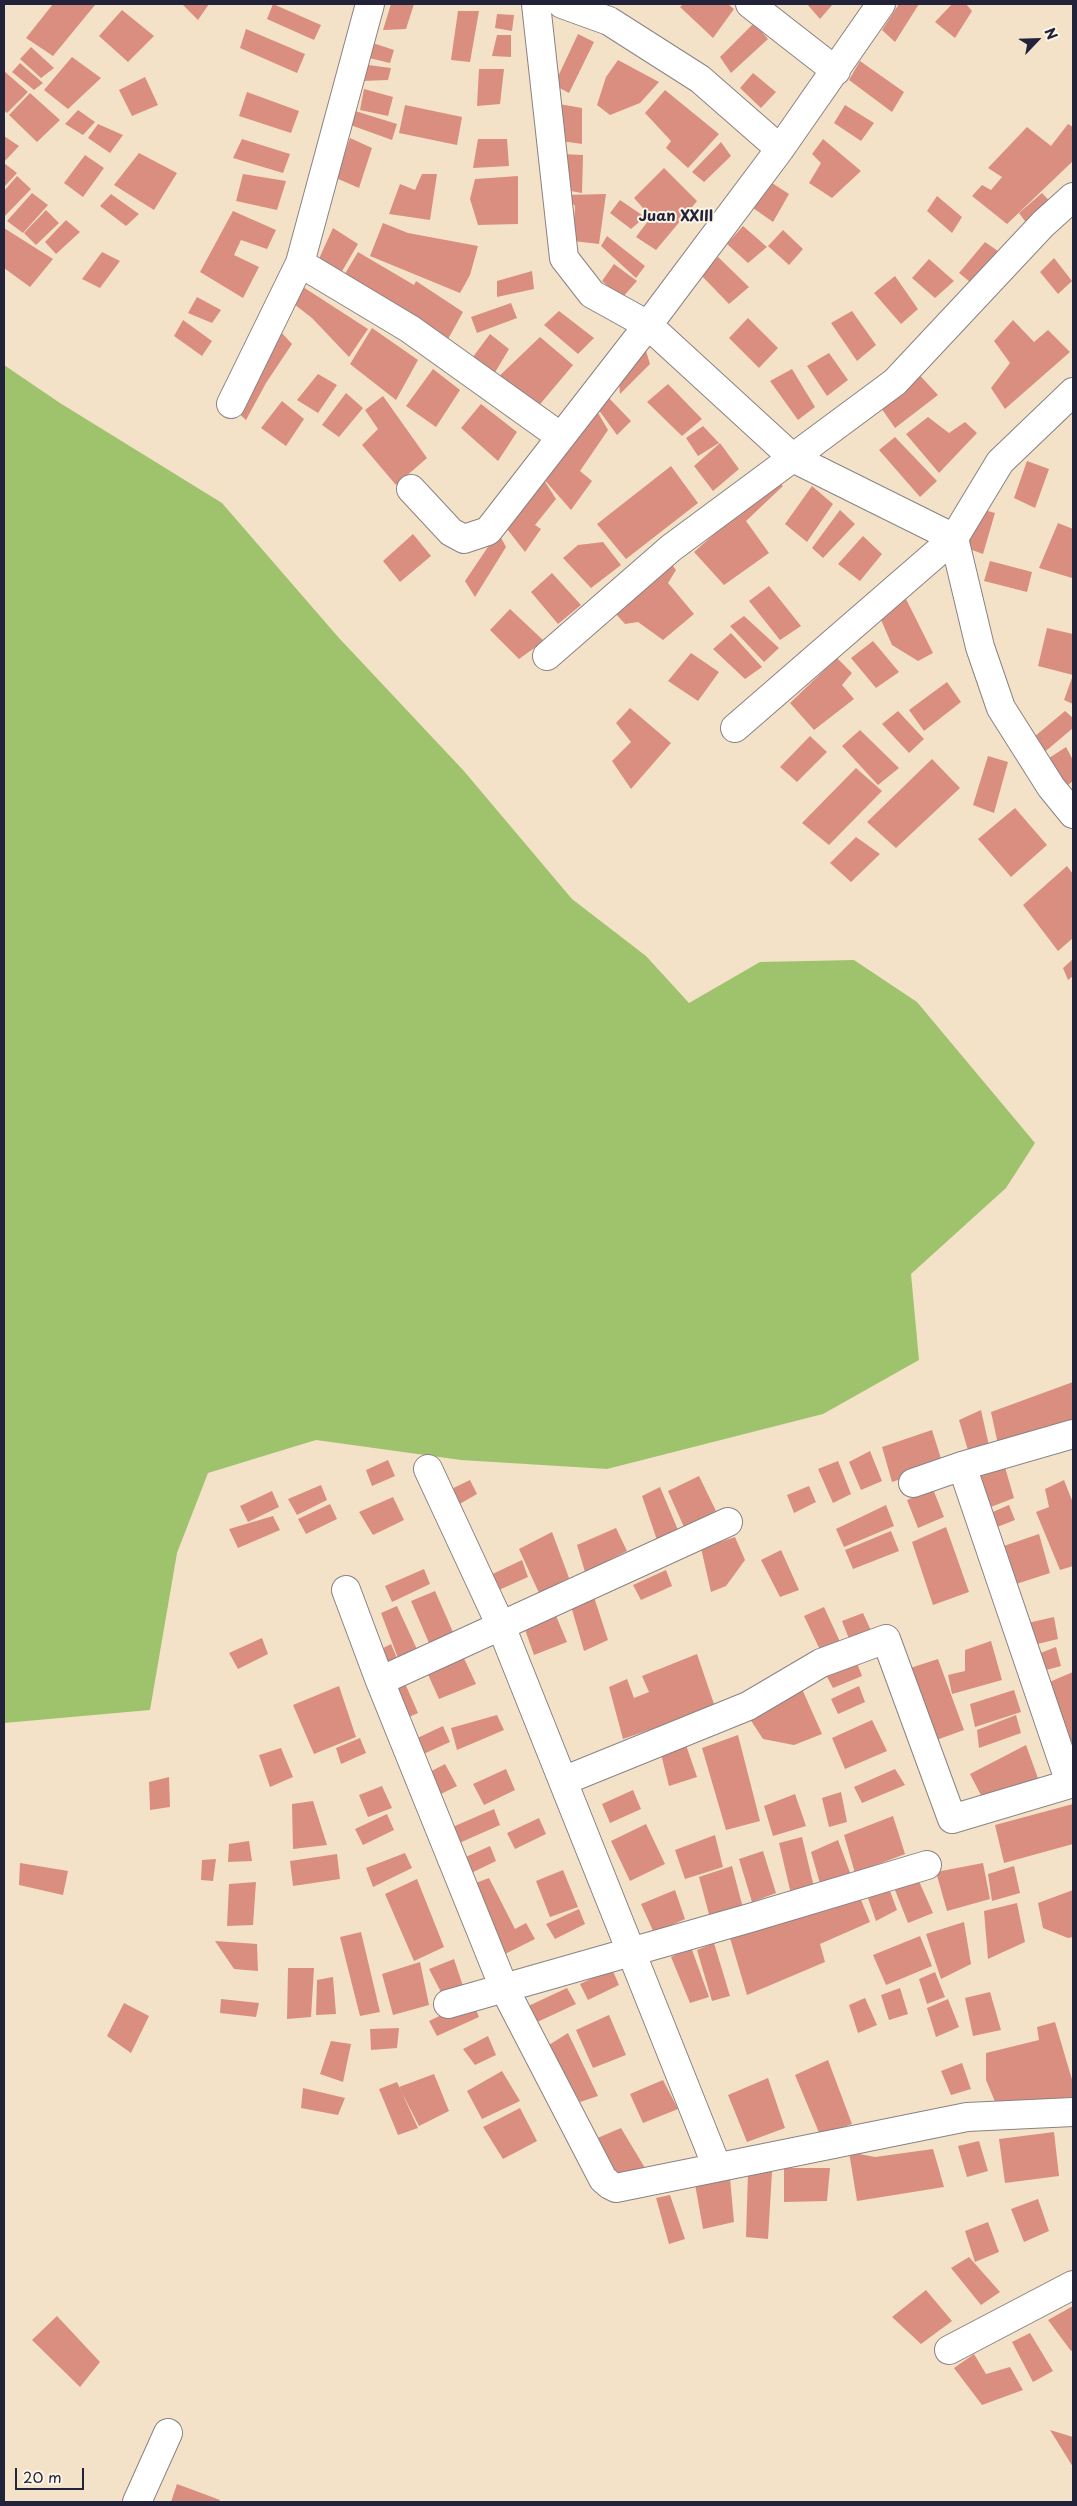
<!DOCTYPE html>
<html>
<head>
<meta charset="utf-8">
<style>
	body { margin:0 }
	#map { position:relative; width:1077px; height:2506px; overflow:hidden; background:#f4e2c8; font-family:"Playpen Sans",sans-serif }
	canvas { display:block }
	.frame { position:absolute; inset:0; border:5px solid #22223b; pointer-events:none }
	.north { position:absolute; left:1012px; top:15px; width:50px; height:50px; -webkit-text-stroke:4px #fcf5e5; paint-order:stroke; rotate:66deg; font-size:14px; font-weight:700; line-height:20px; text-align:center; color:#22223b }
	.north::after { content:''; display:block; margin:auto; width:18px; height:22px; background:#22223b; clip-path:polygon(50% 0,100% 100%,50% 72%,0 100%) }
	.scale { position:absolute; left:15px; top:2468px; width:69px; height:22px; box-sizing:border-box; border:2px solid #22223b; border-top:0; padding-left:6px; font-size:15px; line-height:18px; white-space:nowrap; color:#22223b; -webkit-text-stroke:4px #fcf5e5; paint-order:stroke }
</style>
</head>
<body>
<div id="map">
<canvas width="1077" height="2506"></canvas>
<div class="frame"></div>
<div class="north">N</div>
<div class="scale">20 m</div>
</div>
<script>
const context = document.querySelector('canvas').getContext('2d');
context.lineJoin = 'round';
function fillPath(path, color) {
  context.fillStyle = color;
  context.fill(path, 'evenodd');
}
function toPath(rows) {
  const path = new Path2D();
  for (const r of rows) {
    path.moveTo(r[0], r[1]);
    for (let i = 2; i < r.length; i += 2) path.lineTo(r[i], r[i + 1]);
  }
  return path;
}
function strokePath(path, color, width, dash) {
  context.strokeStyle = color;
  context.lineWidth = width;
  context.lineCap = dash ? 'butt' : 'round';
  context.setLineDash(dash || []);
  context.stroke(path);
}
function label(font, color, halo, rows, align = 'center') {
  context.font = font + ' "Playpen Sans",sans-serif';
  context.lineWidth = 4;
  context.setLineDash([]);
  context.textBaseline = 'middle';
  context.strokeStyle = halo;
  context.fillStyle = color;
  for (const [text, x, y, turn = 0] of rows) {
    context.save();
    context.translate(x, y);
    context.rotate((+turn || 0) * Math.PI / 180);
    context.textAlign = isNaN(turn) ? turn : align;
    if (halo) context.strokeText(text, 0, 0);
    context.fillText(text, 0, 0);
    context.restore();
  }
}
const green = toPath([
	[4,365,60,403,222,503,339,638,463,770,572,899,646,956,689,1003,760,962,854,960,917,1002,1035,1143,1006,1188,911,1274,919,1360,823,1414,607,1469,461,1460,316,1440,208,1473,177,1553,150,1710,4,1723]
]);
const building = toPath([
	[53,4,95,5,53,56,26,38],
	[182,4,209,4,198,20],
	[273,4,321,25,314,40,267,19],
	[391,4,414,4,406,29,383,30],
	[683,4,728,4,734,9,713,38,680,7],
	[807,4,833,4,820,19],
	[899,4,919,4,895,42,882,30],
	[952,4,966,4,972,11,955,38,935,22],
	[122,10,154,36,128,62,99,36],
	[458,11,479,11,470,62,451,60],
	[497,14,514,15,512,31,495,28],
	[754,23,768,39,731,73,720,57],
	[246,29,305,54,297,73,240,48],
	[578,34,594,42,569,93,554,85],
	[497,35,511,35,511,57,492,56],
	[373,43,394,50,390,63,365,57],
	[31,47,54,68,41,78,20,59],
	[72,57,101,78,68,109,44,90],
	[618,60,659,82,640,103,610,115,597,105,606,77],
	[860,61,904,92,892,112,849,80],
	[20,63,43,83,34,90,12,72],
	[368,65,391,68,388,80,362,81],
	[479,69,504,69,500,104,477,106],
	[4,71,28,92,7,113,4,110],
	[753,73,776,92,761,108,740,88],
	[145,77,158,105,132,116,119,90],
	[364,89,393,97,388,116,360,110],
	[665,90,719,134,688,168,666,148,671,141,645,113],
	[247,92,299,111,291,133,239,116],
	[30,93,60,120,37,142,9,115],
	[559,104,582,108,582,144,561,141],
	[405,105,462,117,457,145,399,133],
	[845,105,874,123,861,141,834,123],
	[78,110,95,122,83,135,65,124],
	[352,110,397,124,392,140,345,123],
	[98,124,123,135,110,153,88,138],
	[1068,124,1073,127,1073,161,1007,224,972,196,982,185,991,190,1002,177,988,168,1027,127,1051,146],
	[4,136,19,146,4,162],
	[350,138,372,148,359,188,336,178],
	[242,139,290,154,283,173,233,158],
	[478,139,507,139,509,166,473,168],
	[823,139,861,171,832,198,809,183,821,163,812,154],
	[721,142,731,156,704,182,692,172],
	[139,153,177,173,154,210,114,185],
	[562,154,583,155,582,193,565,190],
	[85,155,104,168,83,197,64,183],
	[4,163,17,173,4,187],
	[664,168,697,201,656,250,636,237,651,217,634,198],
	[243,174,286,181,277,210,236,201],
	[422,174,437,174,430,220,389,214,400,184,415,190],
	[17,176,31,189,4,217,4,191],
	[518,176,518,224,478,225,470,199,475,179],
	[772,183,789,194,773,222,753,208],
	[32,193,48,205,23,233,7,221],
	[1042,193,1057,209,1031,229,1019,213],
	[111,194,139,214,126,226,100,206],
	[606,194,599,244,573,241,575,206,565,195],
	[937,196,962,217,952,233,927,211],
	[620,200,645,217,631,229,610,213],
	[46,210,59,223,36,245,24,233],
	[233,211,276,230,267,249,241,240,234,255,259,267,243,298,200,272],
	[66,220,80,232,56,254,45,242],
	[383,223,408,233,478,246,470,275,460,293,370,256],
	[743,226,767,247,748,263,727,244],
	[4,228,53,259,30,287,4,268],
	[333,228,358,244,338,278,317,263],
	[783,230,803,249,789,265,768,246],
	[607,236,645,266,636,278,601,246],
	[985,242,1005,256,980,290,959,273],
	[102,252,120,261,100,288,82,279],
	[358,252,414,285,416,281,463,312,443,348,340,282],
	[718,257,749,287,729,304,701,275],
	[1054,258,1072,281,1058,294,1040,272],
	[929,259,954,281,935,298,912,278],
	[614,264,637,281,622,298,602,281],
	[532,271,534,289,497,297,497,281],
	[895,276,918,309,901,324,874,293],
	[300,285,368,329,349,357,312,318,290,301],
	[197,297,221,310,212,323,188,313],
	[511,303,517,318,477,333,471,317],
	[559,311,594,338,578,354,544,325],
	[852,311,876,345,857,361,831,323],
	[748,318,778,348,759,368,729,338],
	[183,320,212,341,202,356,174,336],
	[1013,320,1034,342,1048,330,1070,352,1005,409,991,388,1010,363,994,341],
	[372,328,418,360,396,400,350,364],
	[280,331,292,344,266,383,246,420,232,407],
	[490,334,509,349,488,384,467,365],
	[540,337,573,365,531,415,492,383],
	[646,351,650,364,620,394,619,382],
	[829,353,848,380,827,396,807,366],
	[433,369,460,390,436,427,406,406],
	[792,369,815,407,798,420,770,381],
	[914,369,938,395,895,428,877,402],
	[318,374,337,385,318,413,297,400],
	[668,384,702,419,682,436,647,402],
	[346,393,363,408,339,437,322,425],
	[383,396,427,458,396,485,362,445,378,429,365,410],
	[607,396,631,421,617,435,598,409],
	[282,401,304,419,286,446,261,428],
	[481,404,517,432,498,461,461,428],
	[597,411,608,430,580,471,592,481,571,510,542,477],
	[928,417,949,433,965,422,977,433,939,473,906,434],
	[703,426,719,443,698,456,686,438],
	[895,437,937,481,920,497,879,450],
	[720,443,739,469,713,491,694,466],
	[1027,461,1049,469,1035,508,1014,498],
	[671,466,698,503,626,559,597,524],
	[542,477,556,499,535,525,541,529,525,552,504,525],
	[775,480,783,486,746,521,769,553,724,585,694,552],
	[812,486,833,504,807,542,785,524],
	[974,507,995,513,983,554,964,547],
	[840,510,855,524,823,558,812,548],
	[1058,523,1073,529,1072,578,1039,568],
	[498,532,506,547,475,597,465,581],
	[413,534,431,556,400,582,383,561],
	[863,536,882,554,860,581,838,564],
	[603,542,621,565,591,588,563,558,578,545],
	[990,561,1032,572,1027,592,984,581],
	[670,562,676,570,668,583,694,614,663,640,638,622,625,624,615,613],
	[552,573,581,605,558,624,531,592],
	[769,586,801,626,780,640,749,601],
	[906,599,933,653,918,661,892,645,878,613],
	[510,609,544,641,519,659,490,630],
	[744,616,779,648,764,662,730,626],
	[1047,628,1073,634,1073,704,1064,700,1073,675,1038,666],
	[731,633,762,667,745,679,713,649],
	[873,641,899,672,876,688,851,658],
	[691,653,719,672,698,701,668,681],
	[837,658,852,673,842,685,854,699,814,730,790,703],
	[947,682,961,702,924,731,909,710],
	[630,708,671,743,631,789,612,761,631,742,616,723],
	[898,711,924,739,909,753,882,724],
	[1065,711,1073,718,1073,728,1041,755,1028,742],
	[860,730,899,768,878,785,842,746],
	[810,736,827,752,797,782,780,767],
	[1066,747,1073,760,1073,781,1063,789,1046,760],
	[988,756,1008,762,994,813,973,805],
	[932,759,960,788,896,848,867,822],
	[856,768,882,791,829,845,802,823],
	[1015,808,1047,845,1011,877,978,839],
	[856,837,880,854,851,882,830,863],
	[1067,866,1073,874,1073,938,1058,951,1023,905],
	[1073,959,1073,976,1068,980,1063,968],
	[1073,1382,1073,1421,999,1449,991,1412],
	[981,1410,990,1450,970,1457,959,1420],
	[932,1430,943,1465,892,1482,882,1447],
	[870,1451,882,1481,861,1490,849,1462],
	[388,1460,395,1476,372,1486,366,1470],
	[838,1461,851,1494,833,1503,818,1469],
	[1004,1464,1014,1498,983,1510,974,1478],
	[699,1476,716,1511,684,1527,668,1491],
	[470,1480,477,1494,451,1509,443,1493],
	[1064,1480,1073,1503,1073,1566,1060,1570,1036,1512,1049,1507,1045,1489],
	[321,1485,327,1500,297,1515,288,1499],
	[809,1486,816,1502,794,1513,787,1495],
	[660,1487,678,1530,657,1540,642,1496],
	[933,1489,944,1517,918,1528,907,1500],
	[272,1491,279,1507,248,1522,240,1506],
	[393,1497,404,1520,373,1535,359,1512],
	[330,1504,337,1519,306,1534,298,1519],
	[886,1505,894,1526,844,1547,836,1529],
	[1009,1505,1015,1520,987,1531,981,1517],
	[273,1516,280,1530,238,1548,229,1529],
	[946,1527,969,1592,933,1605,912,1542],
	[616,1528,627,1551,585,1572,577,1545],
	[891,1531,899,1551,853,1569,845,1550],
	[552,1532,569,1578,539,1593,519,1549],
	[1039,1534,1050,1573,1007,1587,995,1549],
	[735,1537,745,1560,726,1586,711,1592,701,1548],
	[781,1550,799,1590,780,1597,761,1560],
	[522,1560,528,1577,490,1594,482,1579],
	[424,1569,430,1584,392,1602,385,1586],
	[666,1570,672,1586,641,1600,633,1585],
	[435,1591,456,1639,432,1650,411,1601],
	[594,1597,608,1640,584,1651,571,1606],
	[397,1606,421,1658,401,1666,381,1613],
	[824,1607,841,1644,821,1652,804,1616],
	[554,1611,567,1642,534,1655,523,1624],
	[863,1613,873,1635,851,1644,842,1621],
	[1054,1617,1058,1639,1025,1647,1023,1624],
	[262,1638,268,1654,238,1669,229,1653],
	[991,1641,1002,1680,952,1694,948,1675,965,1671,965,1650],
	[391,1644,399,1663,379,1670,372,1654],
	[1056,1647,1061,1666,1035,1673,1030,1657],
	[462,1654,476,1684,439,1699,426,1670],
	[697,1654,715,1707,623,1739,609,1687,627,1679,634,1698,649,1692,642,1676],
	[938,1659,964,1730,928,1743,901,1671],
	[857,1663,862,1676,833,1688,826,1675],
	[1073,1672,1073,1741,1059,1746,1040,1686],
	[404,1681,418,1713,400,1721,386,1689],
	[339,1686,356,1737,314,1754,293,1705],
	[859,1686,865,1702,838,1714,831,1699],
	[802,1689,822,1734,794,1745,763,1739,746,1713],
	[1014,1690,1021,1712,975,1727,970,1704],
	[497,1715,504,1730,457,1750,451,1728],
	[1016,1715,1021,1733,979,1748,977,1730],
	[872,1720,887,1751,845,1769,832,1738],
	[443,1726,450,1742,419,1756,411,1741],
	[738,1735,760,1821,726,1830,702,1748],
	[360,1738,366,1753,341,1764,336,1748],
	[686,1745,697,1777,669,1786,661,1754],
	[1026,1745,1039,1781,985,1803,970,1774],
	[281,1748,293,1777,270,1787,259,1755],
	[445,1764,457,1786,437,1796,426,1774],
	[506,1769,515,1790,484,1805,473,1784],
	[895,1769,905,1785,862,1803,854,1787],
	[169,1777,170,1807,150,1810,149,1782],
	[382,1786,392,1808,368,1817,359,1795],
	[633,1790,641,1809,610,1823,602,1804],
	[841,1792,847,1822,829,1827,822,1798],
	[795,1794,806,1826,773,1836,764,1806],
	[313,1801,327,1845,293,1849,292,1804],
	[1073,1804,1073,1844,1004,1863,995,1825],
	[494,1809,500,1825,457,1844,448,1829],
	[387,1814,394,1830,363,1845,355,1829],
	[893,1816,905,1854,855,1873,844,1835],
	[539,1818,546,1834,515,1849,507,1833],
	[646,1824,665,1864,630,1881,611,1841],
	[715,1835,723,1867,685,1879,675,1850],
	[802,1837,814,1887,791,1894,779,1843],
	[838,1840,852,1878,821,1887,811,1852],
	[249,1841,252,1861,228,1862,229,1844],
	[490,1846,496,1861,465,1876,457,1861],
	[763,1851,776,1893,752,1902,739,1859],
	[405,1853,412,1868,373,1887,366,1868],
	[337,1854,340,1879,293,1886,290,1861],
	[216,1859,213,1881,201,1880,202,1860],
	[20,1863,68,1871,63,1895,19,1885],
	[983,1863,990,1899,947,1911,936,1872],
	[732,1866,743,1908,710,1918,699,1877],
	[1014,1866,1020,1893,992,1901,988,1874],
	[563,1870,578,1907,550,1917,536,1881],
	[489,1878,515,1929,526,1923,535,1939,505,1954,473,1884],
	[417,1879,444,1947,414,1961,385,1894],
	[918,1879,933,1913,908,1923,895,1890],
	[256,1882,253,1925,227,1926,229,1884],
	[675,1890,685,1919,654,1933,641,1904],
	[1073,1890,1073,1937,1068,1938,1043,1928,1038,1903],
	[890,1891,897,1910,876,1921,868,1898],
	[859,1895,870,1922,820,1944,825,1962,747,1995,730,1938],
	[1017,1903,1025,1942,988,1959,984,1911],
	[579,1909,585,1924,555,1939,546,1924],
	[964,1922,971,1964,941,1979,926,1934],
	[361,1932,380,2012,360,2016,340,1937],
	[920,1936,932,1966,886,1985,873,1955],
	[215,1941,257,1944,258,1971,234,1969],
	[714,1943,730,1996,712,2001,697,1950],
	[691,1947,709,1997,690,2003,671,1957],
	[454,1959,464,1989,443,1996,429,1969],
	[420,1962,429,2005,393,2015,382,1974],
	[288,1968,314,1968,311,2017,287,2019],
	[612,1969,619,1985,588,2000,580,1984],
	[935,1972,945,1997,927,2004,919,1979],
	[333,1977,336,2014,316,2015,317,1980],
	[567,1988,576,2004,533,2024,524,2008],
	[900,1988,908,2014,889,2020,881,1995],
	[990,1992,1001,2030,973,2036,965,1998],
	[865,1998,877,2025,858,2033,849,2005],
	[221,1999,259,2003,256,2017,220,2013],
	[948,1999,959,2027,936,2037,927,2008],
	[472,2000,479,2017,437,2036,429,2021],
	[124,2003,149,2016,131,2053,107,2036],
	[609,2015,626,2055,593,2068,576,2030],
	[1055,2022,1073,2083,1073,2097,996,2104,986,2080,986,2053,1039,2040,1037,2027],
	[399,2028,397,2048,371,2050,370,2029],
	[568,2033,598,2096,580,2102,549,2045],
	[488,2036,496,2055,475,2065,463,2049],
	[331,2041,351,2044,343,2082,320,2074],
	[828,2060,852,2124,820,2135,795,2075],
	[962,2063,971,2089,951,2095,941,2071],
	[502,2071,520,2101,482,2119,467,2091],
	[434,2074,449,2111,419,2126,399,2087],
	[768,2078,785,2128,747,2142,728,2095],
	[663,2080,678,2109,643,2123,630,2094],
	[397,2082,418,2128,398,2135,379,2089],
	[303,2088,345,2098,338,2115,301,2108],
	[520,2108,537,2141,503,2159,483,2127],
	[621,2128,645,2168,609,2183,588,2142],
	[1054,2132,1059,2176,1005,2183,999,2139],
	[979,2141,988,2171,967,2177,958,2146],
	[933,2149,944,2187,857,2201,849,2152,875,2157],
	[784,2168,830,2168,827,2201,784,2202],
	[748,2171,772,2172,768,2239,746,2237],
	[730,2178,734,2222,703,2229,695,2184],
	[670,2195,685,2239,669,2244,656,2198],
	[1038,2199,1049,2231,1024,2242,1011,2209],
	[988,2222,999,2252,975,2262,965,2231],
	[969,2257,1000,2292,981,2305,951,2268],
	[926,2290,952,2321,921,2344,892,2317],
	[1073,2306,1073,2350,1071,2351,1048,2320],
	[57,2316,100,2362,80,2387,32,2340],
	[1030,2333,1053,2371,1033,2382,1012,2342],
	[974,2354,986,2374,1010,2367,1023,2390,982,2405,954,2368],
	[1050,2430,1073,2437,1073,2467],
	[177,2484,220,2500,219,2502,171,2502]
]);
const minor = toPath([
	[536,4,564,258,592,294,648,325,793,458,954,538,735,728],
	[562,4,609,21,700,79,780,149],
	[750,4,836,71],
	[300,263,410,329,561,437],
	[231,404,300,263,370,4],
	[411,489,451,532,464,539,488,531,648,325,780,149,881,4],
	[547,656,671,548,895,382,1043,224,1073,197],
	[962,1466,1070,1783],
	[428,1469,501,1626,717,2167],
	[913,1483,962,1466,1073,1434],
	[346,1590,380,1681,504,1988,603,2179,610,2185,616,2188,967,2117,1073,2112],
	[380,1681,728,1522],
	[563,1781,748,1706,821,1663,886,1639,952,1819,1073,1783],
	[448,2004,750,1918,927,1865],
	[949,2350,1073,2285],
	[137,2502,168,2433]
]);
const major = toPath([
	[1073,392,1000,462,954,538,980,647,1001,708,1051,787,1073,814]
]);
const neighbourhoodNames = [
	["Juan XXIII",676,217]
];
fillPath(green, '#9fc36d');
fillPath(building, '#da8e7f');
strokePath(minor, '#8b8282', 30);
strokePath(major, '#8b8282', 30);
strokePath(minor, '#fff', 28);
strokePath(major, '#fff', 28);
label('bold 15px', '#22223b', '#fcf5e5', neighbourhoodNames);
</script>
</body>
</html>
